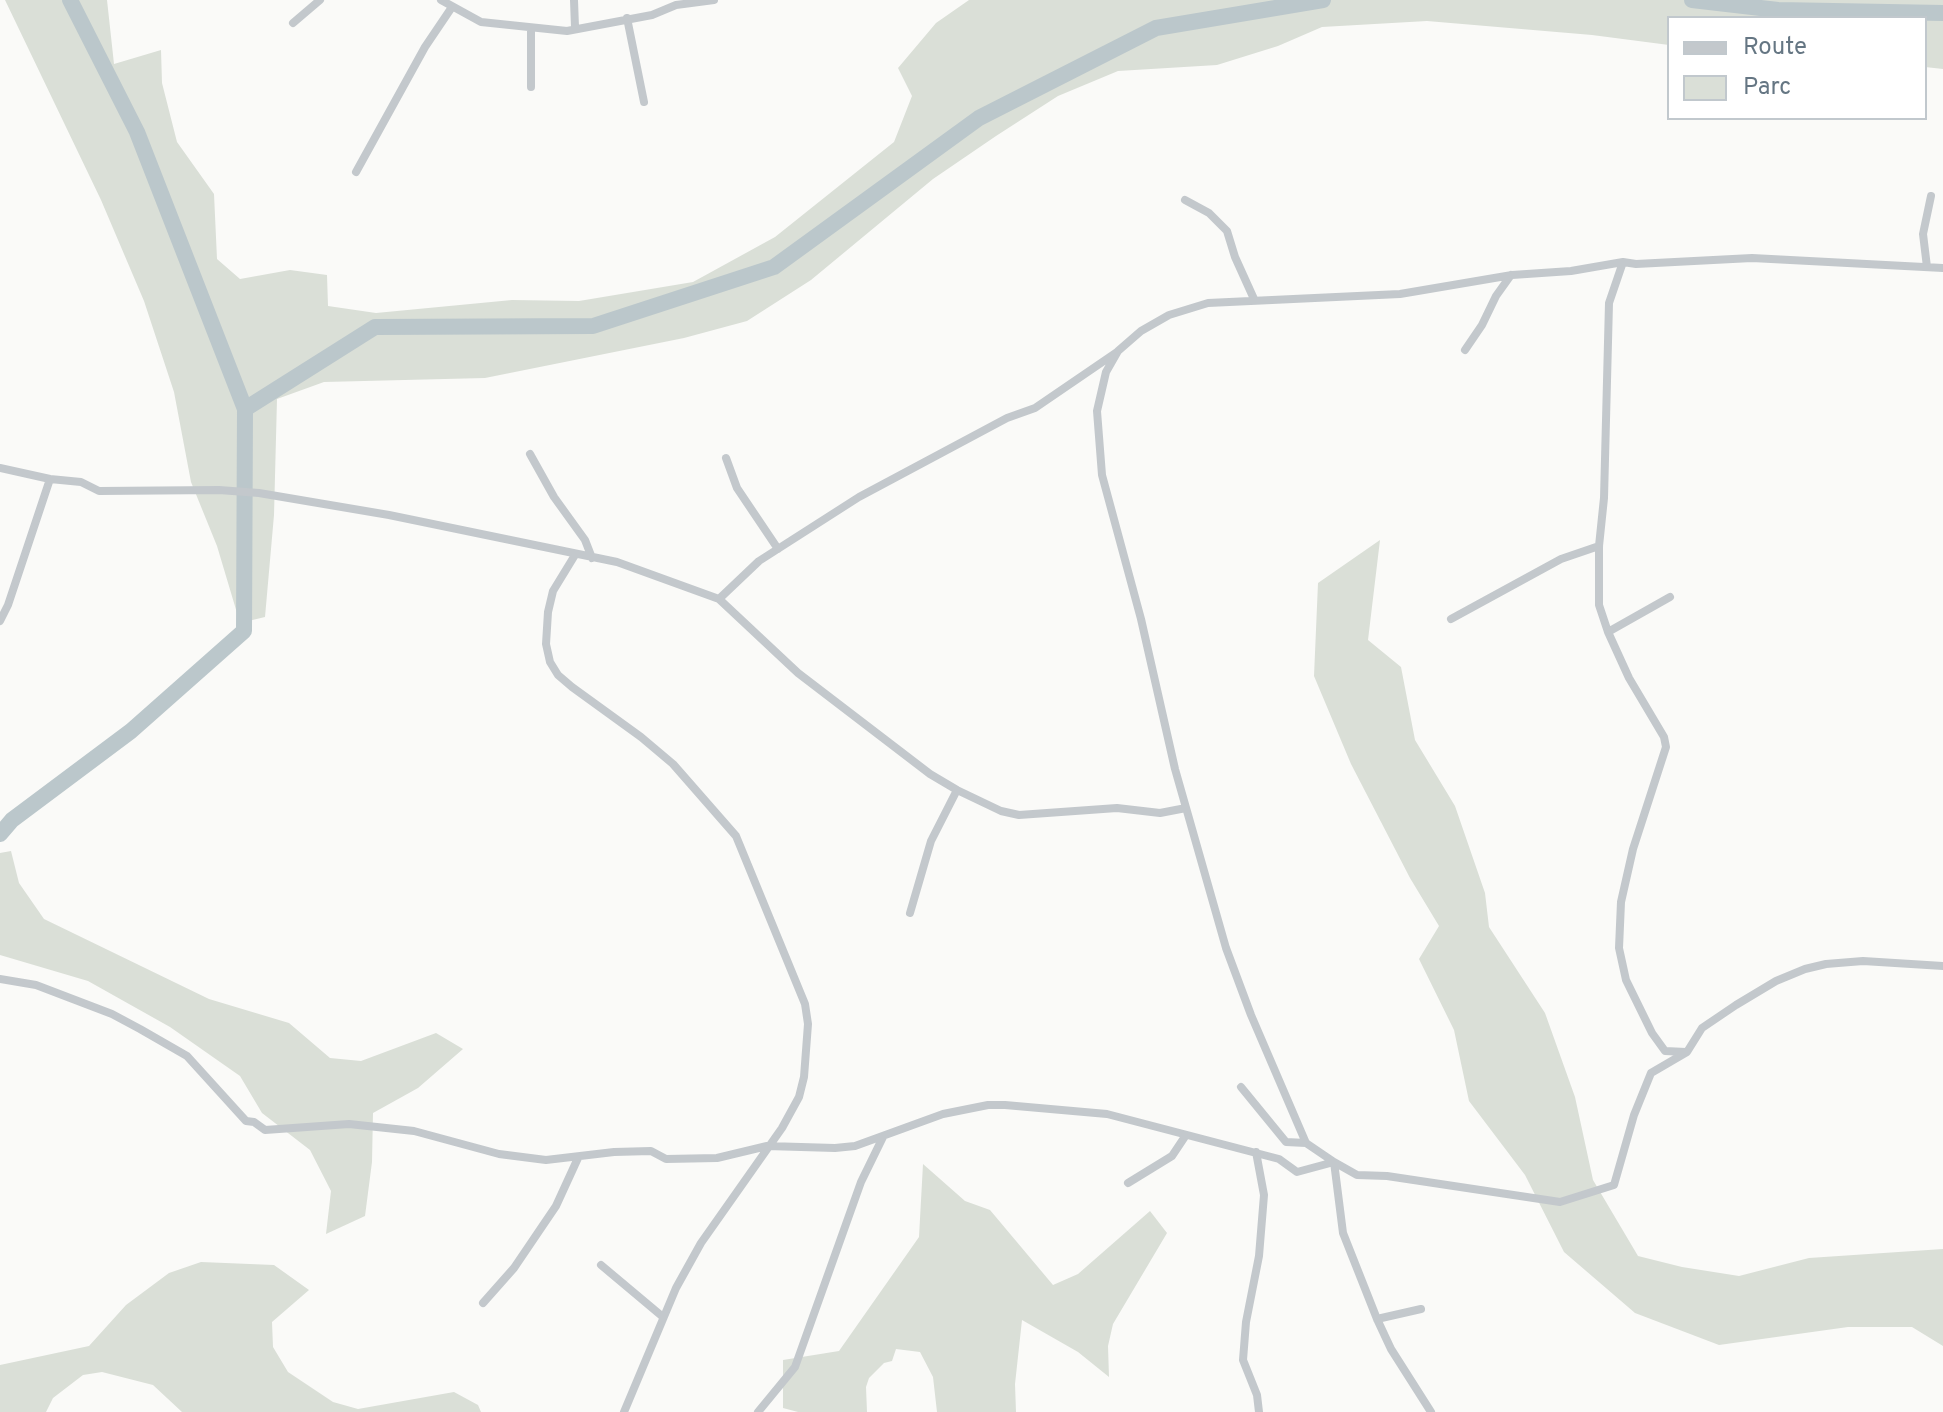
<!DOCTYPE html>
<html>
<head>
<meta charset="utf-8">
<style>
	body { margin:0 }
	#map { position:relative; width:1943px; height:1412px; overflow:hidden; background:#fafaf8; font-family:Overpass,sans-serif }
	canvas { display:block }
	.legend { position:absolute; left:1667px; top:16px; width:260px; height:104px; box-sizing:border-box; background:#fff; border:2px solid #c1c8cd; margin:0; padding:10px 14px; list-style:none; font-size:24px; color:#657683 }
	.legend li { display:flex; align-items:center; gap:16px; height:40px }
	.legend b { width:40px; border:2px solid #c1c8cd }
</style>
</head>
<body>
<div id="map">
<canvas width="1943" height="1412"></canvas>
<ul class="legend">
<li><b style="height:10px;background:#c3c8cc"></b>Route</li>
<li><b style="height:22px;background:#dadfd7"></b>Parc</li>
</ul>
</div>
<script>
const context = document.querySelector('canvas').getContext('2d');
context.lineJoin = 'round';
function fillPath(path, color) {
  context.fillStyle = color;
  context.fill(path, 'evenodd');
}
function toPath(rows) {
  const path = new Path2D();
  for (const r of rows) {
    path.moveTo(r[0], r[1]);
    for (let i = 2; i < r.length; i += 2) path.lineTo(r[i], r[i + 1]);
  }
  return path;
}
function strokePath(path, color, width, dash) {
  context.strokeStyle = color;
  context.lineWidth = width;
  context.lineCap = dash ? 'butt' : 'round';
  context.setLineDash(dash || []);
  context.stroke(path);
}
const green = toPath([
	[5,0,107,0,114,64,161,50,162,83,177,142,214,194,217,259,240,279,290,270,327,275,328,306,376,313,512,300,579,301,693,282,775,237,894,142,912,96,898,68,936,23,969,0,1943,0,1943,69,1925,67,1925,18,1669,18,1669,45,1592,35,1427,21,1322,27,1278,46,1217,65,1118,71,1058,96,996,136,933,179,811,280,747,321,684,338,485,378,324,382,277,399,274,515,265,617,240,623,217,546,191,482,174,392,144,301,101,200],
	[1380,540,1368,640,1401,667,1415,740,1455,806,1485,893,1489,927,1545,1013,1575,1097,1593,1180,1638,1256,1682,1267,1739,1276,1809,1258,1943,1249,1943,1346,1912,1327,1848,1327,1719,1345,1635,1313,1564,1252,1525,1175,1469,1101,1454,1030,1419,959,1439,926,1410,878,1351,764,1314,676,1318,583],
	[11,851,19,883,44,919,209,999,289,1023,330,1058,361,1061,436,1033,463,1049,418,1088,373,1113,372,1162,365,1216,326,1234,331,1191,310,1150,262,1113,240,1076,170,1027,88,981,0,955,0,853],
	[923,1164,965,1201,990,1210,1053,1285,1078,1274,1150,1211,1167,1233,1113,1324,1108,1346,1109,1377,1078,1352,1022,1320,1015,1384,1016,1412,937,1412,933,1377,920,1352,896,1349,892,1361,884,1363,869,1378,866,1387,867,1412,798,1412,783,1408,783,1360,839,1351,919,1237],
	[201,1262,274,1265,309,1290,272,1322,273,1347,288,1372,333,1402,358,1409,454,1392,478,1405,481,1412,182,1412,153,1385,102,1372,83,1375,53,1398,46,1412,0,1412,0,1365,89,1346,126,1305,169,1273]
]);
const river = toPath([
	[1692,0,1778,10,1943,13],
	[245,409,375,327,593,326,774,267,979,118,1156,28,1323,0],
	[0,834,12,820,131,731,244,631,245,409,137,132,70,0]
]);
const street = toPath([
	[441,0,481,22,567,31,652,15,676,5,714,0],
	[574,0,575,27],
	[627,18,644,102],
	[293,23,320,0],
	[531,87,531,29],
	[356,172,425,47,452,7],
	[1185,200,1209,213,1227,231,1235,257,1254,299],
	[1623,262,1609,303,1604,498,1599,546,1599,605,1608,632,1629,678,1664,737,1666,747,1633,849,1621,902,1619,948,1626,980,1652,1033,1665,1051,1686,1052],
	[1927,267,1923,234,1931,196],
	[1465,350,1482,325,1496,296,1511,275],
	[530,454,554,497,585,540,592,558],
	[726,458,737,488,778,549],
	[0,468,50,479,81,482,99,491,219,490,259,493,389,515,617,562,719,599,798,673,930,774,957,790,1001,811,1019,815,1117,808,1160,813,1186,808],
	[575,555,553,591,548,612,546,644,550,662,558,675,572,687,641,737,673,764,736,836,805,1004,808,1024,804,1077,799,1097,782,1128,701,1243,676,1288,624,1412],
	[719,599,759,561,859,497,1007,418,1035,408,1117,352],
	[1451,619,1561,559,1599,546],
	[0,621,8,605,50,479],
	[1608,632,1670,597],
	[910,913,931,841,957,790],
	[0,979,36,985,112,1014,140,1029,187,1056,246,1121,254,1122,265,1130,349,1124,414,1131,499,1154,546,1160,614,1152,651,1151,666,1159,717,1158,767,1146,835,1148,855,1146,943,1114,988,1105,1005,1105,1107,1114,1279,1159,1297,1172,1334,1162,1357,1175,1387,1176,1560,1202,1614,1185,1634,1115,1651,1073,1687,1052,1702,1028,1736,1005,1776,981,1805,969,1826,964,1863,961,1943,966],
	[1241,1087,1286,1142,1306,1143],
	[1256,1152,1264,1195,1259,1256,1246,1322,1243,1360,1257,1395,1259,1412],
	[1128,1183,1172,1156,1186,1135],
	[601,1265,663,1317],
	[483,1303,514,1268,556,1206,578,1158],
	[1377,1319,1421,1309],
	[758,1412,795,1367,861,1182,883,1137],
	[1431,1412,1391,1349,1377,1319,1343,1233,1334,1162,1306,1143,1251,1015,1226,948,1175,769,1141,619,1102,475,1097,411,1106,372,1118,351,1141,331,1169,315,1208,303,1400,294,1512,275,1571,271,1623,262,1636,264,1752,258,1943,268]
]);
fillPath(green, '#dadfd7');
strokePath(river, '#bbc7cb', 16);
strokePath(street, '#c3c8cc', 8);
</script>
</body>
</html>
